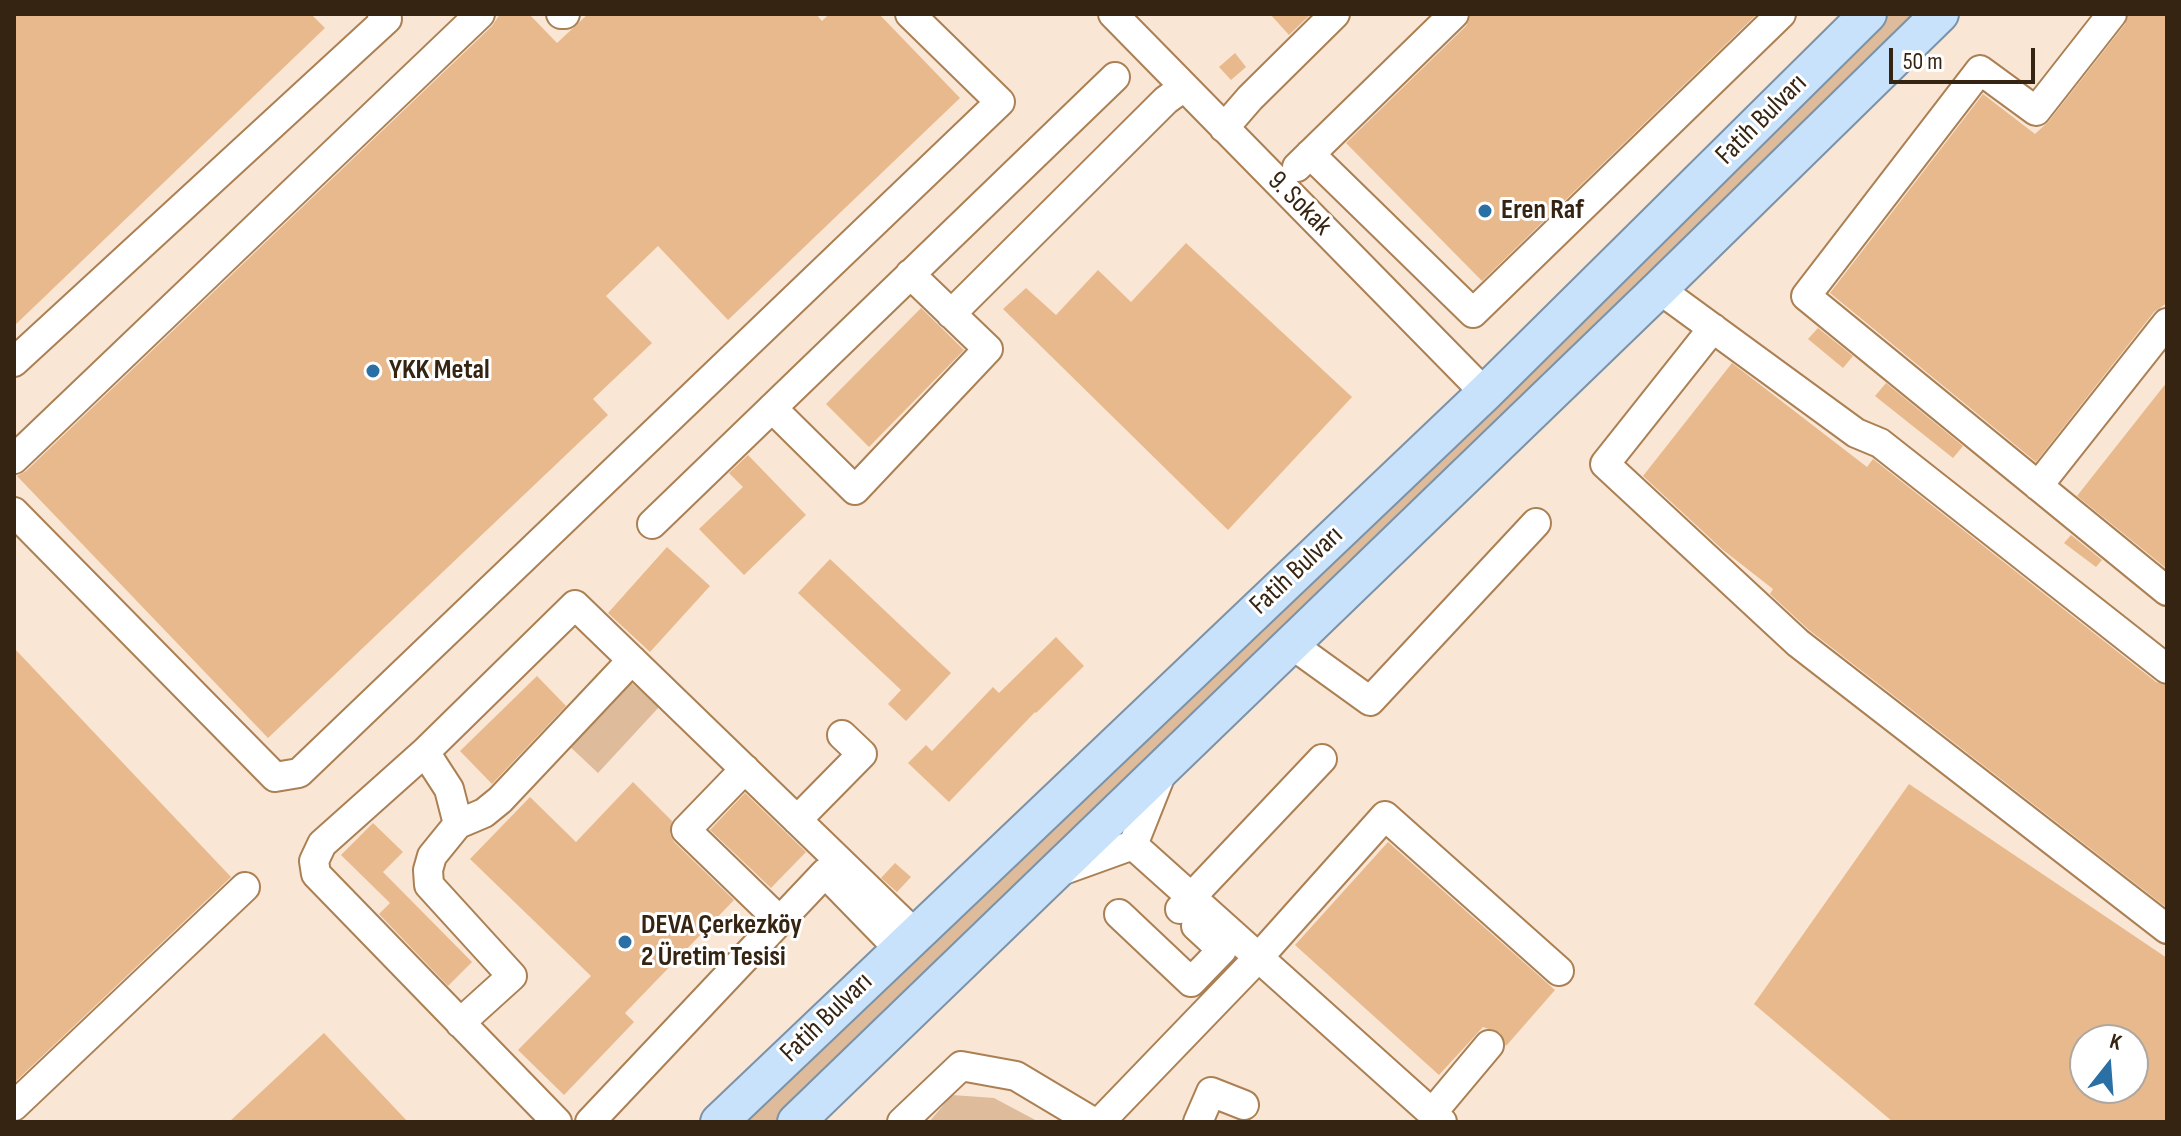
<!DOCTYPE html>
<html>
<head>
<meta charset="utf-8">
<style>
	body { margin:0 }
	#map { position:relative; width:2181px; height:1136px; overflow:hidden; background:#fae6d4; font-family:"Sofia Sans Condensed",sans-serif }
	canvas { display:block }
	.frame { position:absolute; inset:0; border:16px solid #362412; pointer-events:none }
	.north { position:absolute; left:2069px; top:1024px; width:80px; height:80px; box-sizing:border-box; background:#fff; border:2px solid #afa7a0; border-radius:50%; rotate:17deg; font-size:22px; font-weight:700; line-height:32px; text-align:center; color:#362412 }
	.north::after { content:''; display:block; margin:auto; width:28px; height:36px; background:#2b70a5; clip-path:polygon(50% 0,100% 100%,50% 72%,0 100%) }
	.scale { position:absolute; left:1889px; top:48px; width:146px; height:36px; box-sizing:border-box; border:4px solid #362412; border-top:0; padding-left:10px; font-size:24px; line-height:28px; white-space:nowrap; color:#362412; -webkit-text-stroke:6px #fff; paint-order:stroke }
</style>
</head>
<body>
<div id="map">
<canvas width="2181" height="1136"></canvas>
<div class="frame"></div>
<div class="north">K</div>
<div class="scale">50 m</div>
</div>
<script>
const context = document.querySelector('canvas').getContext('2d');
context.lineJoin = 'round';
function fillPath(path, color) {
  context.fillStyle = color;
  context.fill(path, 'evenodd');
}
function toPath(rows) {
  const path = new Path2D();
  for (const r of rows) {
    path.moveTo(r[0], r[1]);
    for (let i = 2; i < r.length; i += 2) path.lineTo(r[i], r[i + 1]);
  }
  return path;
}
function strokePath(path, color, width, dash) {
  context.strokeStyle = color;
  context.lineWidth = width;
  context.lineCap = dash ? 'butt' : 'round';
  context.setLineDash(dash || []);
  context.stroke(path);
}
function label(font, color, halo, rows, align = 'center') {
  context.font = font + ' "Sofia Sans Condensed",sans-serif';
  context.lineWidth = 6;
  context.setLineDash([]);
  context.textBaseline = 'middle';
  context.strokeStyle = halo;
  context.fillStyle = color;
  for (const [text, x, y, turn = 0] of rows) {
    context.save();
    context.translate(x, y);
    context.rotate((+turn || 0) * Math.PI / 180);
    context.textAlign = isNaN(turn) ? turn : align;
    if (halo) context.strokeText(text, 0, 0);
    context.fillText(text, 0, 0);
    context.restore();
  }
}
const green = toPath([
	[1889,14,1929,14,781,1122,747,1122,929,935],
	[625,677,659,707,598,773,565,742],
	[952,1095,994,1098,1039,1122,929,1122]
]);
const building = toPath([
	[14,14,311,14,325,28,14,326],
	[500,14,529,14,557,43,588,14,816,14,822,21,829,14,879,14,960,98,728,320,658,246,606,296,652,343,593,399,608,415,268,738,17,476,26,471,492,26],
	[1270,14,1311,14,1289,35],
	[1471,14,1757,14,1482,281,1346,143,1466,26],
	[2129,14,2167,14,2167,303,2154,312,2036,462,1830,293,1983,94,2035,134,2049,121,2125,24],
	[1235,53,1246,67,1231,80,1219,67],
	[1186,243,1352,397,1228,530,1003,309,1026,288,1056,315,1098,270,1131,302],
	[921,308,964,350,869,447,826,404],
	[1818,328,1853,356,1843,368,1808,339],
	[1732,363,1867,467,1873,459,2156,682,2167,686,2167,908,1809,630,1770,594,1773,589,1723,550,1643,476],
	[2167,382,2167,569,2077,496],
	[1886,383,1963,446,1953,458,1875,396],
	[748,455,806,515,744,575,699,529,743,487,729,473],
	[2071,535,2102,560,2096,567,2064,543],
	[667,547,710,586,650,652,608,613],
	[830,559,951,673,906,721,888,704,901,690,798,593],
	[1056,637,1084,666,1036,713,1035,712,949,802,908,763,926,745,932,751,993,687,999,693],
	[14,648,231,877,14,1083],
	[537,676,566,706,492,784,460,751],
	[633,782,672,821,670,834,674,842,734,900,625,1013,634,1022,564,1095,518,1050,591,976,470,859,530,797,576,842],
	[1909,784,2167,958,2167,1122,1893,1122,1754,1004],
	[2085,1040,2133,1040,2133,1088,2085,1088],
	[745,793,806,852,771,888,710,830],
	[373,823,403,852,383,872,472,962,448,986,379,914,390,903,341,855],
	[1388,842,1555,990,1506,1046,1500,1033,1483,1027,1439,1075,1295,945],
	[895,863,911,877,897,892,881,878],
	[324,1033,408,1122,229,1122]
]);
const minor = toPath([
	[561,14,565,14],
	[1113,14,1485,393],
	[2112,14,2036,111,1980,70,1806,296,2167,591],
	[1224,128,1250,98,1335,14],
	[1310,154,1473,313,1781,14],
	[1297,167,1454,14],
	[1659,289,1856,433,1880,443,2167,669],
	[951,314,1166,100,1184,87],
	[1713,328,1605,464,1798,643,2167,929],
	[14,362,387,19,382,14],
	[772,408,855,490,988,349,910,274],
	[14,459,480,14],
	[2038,486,2167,323],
	[14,512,275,777,299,773,1000,102,910,14],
	[652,524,1115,77],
	[1291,644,1370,701,1536,523],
	[425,752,449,789,458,824,432,856,428,870,429,885,512,976,460,1023],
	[745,769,686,830,780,921],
	[797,820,862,754,842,735],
	[458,824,484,813,500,800,632,660],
	[1133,845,1442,1122],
	[1058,872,1133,845,1162,772],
	[1180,909,1322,759],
	[1119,914,1191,982,1222,950,1196,926],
	[14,1106,245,887],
	[1432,1113,1489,1045],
	[557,1122,316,874,314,861,322,844,425,752,575,605,915,934],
	[590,1122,825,873,899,949],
	[902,1122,961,1066,1016,1076,1093,1122],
	[1100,1122,1258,958,1385,816,1559,971],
	[1198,1122,1211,1092,1244,1105]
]);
const major = toPath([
	[719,1122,1485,393,1868,14],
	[796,1122,1659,289,1940,14]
]);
const markers = [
	[1485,211,8,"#2b70a5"],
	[373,371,8,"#2b70a5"],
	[625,942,8,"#2b70a5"]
];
const streetNames = [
	["Fatih Bulvarı",1762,120,-45],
	["9. Sokak",1299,204,45],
	["Fatih Bulvarı",1297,571,-43],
	["Fatih Bulvarı",827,1018,-44]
];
const poiNames = [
	["Eren Raf",1501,211],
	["YKK Metal",389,371],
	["DEVA Çerkezköy",641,926],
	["2 Üretim Tesisi",641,958]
];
fillPath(green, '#ddbb9b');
fillPath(building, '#e8b98c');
strokePath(minor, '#ab8054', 32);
strokePath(major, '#7c92a6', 40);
strokePath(minor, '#fff', 28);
strokePath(major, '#c7e2fa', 36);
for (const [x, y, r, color] of markers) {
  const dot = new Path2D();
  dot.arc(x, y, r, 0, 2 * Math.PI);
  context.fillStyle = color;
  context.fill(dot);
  strokePath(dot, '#fff', 3);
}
label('28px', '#362412', '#fff', streetNames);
label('bold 28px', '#362412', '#fff', poiNames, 'left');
</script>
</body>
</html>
